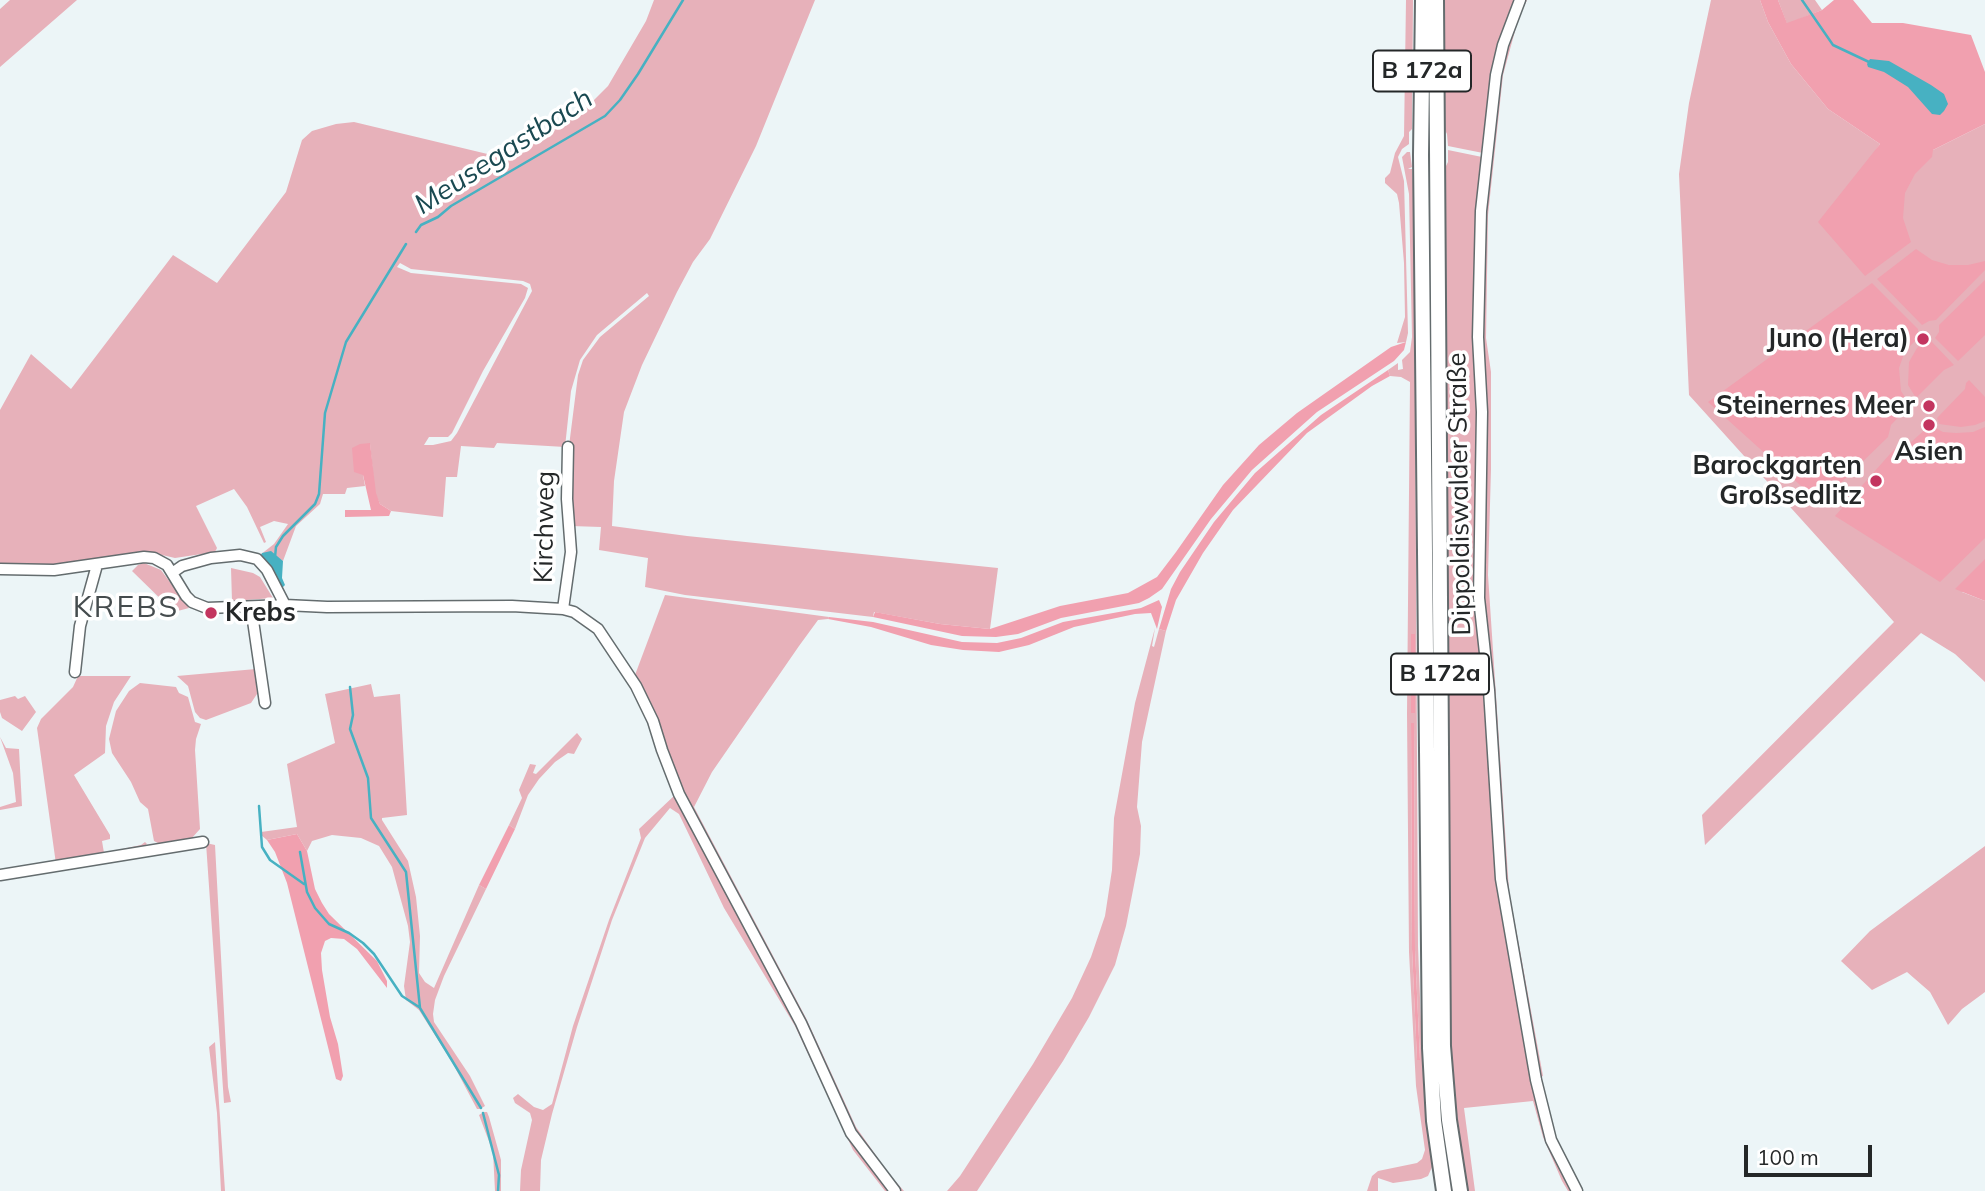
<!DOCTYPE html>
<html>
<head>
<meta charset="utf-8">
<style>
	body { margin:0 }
	#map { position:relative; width:1985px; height:1191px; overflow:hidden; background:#ecf5f7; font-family:Mulish,sans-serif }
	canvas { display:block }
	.scale { position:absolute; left:1744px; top:1145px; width:128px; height:32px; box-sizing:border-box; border:4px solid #242728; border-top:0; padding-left:9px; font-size:21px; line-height:24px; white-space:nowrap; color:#242728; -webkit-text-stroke:5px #fff; paint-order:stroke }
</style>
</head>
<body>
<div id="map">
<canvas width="1985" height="1191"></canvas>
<div class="scale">100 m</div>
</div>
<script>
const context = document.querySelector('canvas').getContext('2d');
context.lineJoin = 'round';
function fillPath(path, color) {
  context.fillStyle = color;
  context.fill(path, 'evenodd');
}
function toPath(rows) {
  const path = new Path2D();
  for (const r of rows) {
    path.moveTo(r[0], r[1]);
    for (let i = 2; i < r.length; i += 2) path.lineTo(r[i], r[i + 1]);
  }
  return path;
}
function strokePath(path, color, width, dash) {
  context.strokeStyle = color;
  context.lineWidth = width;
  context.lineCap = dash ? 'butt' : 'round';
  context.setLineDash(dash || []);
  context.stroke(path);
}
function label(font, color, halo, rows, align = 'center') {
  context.font = font + ' Mulish,sans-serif';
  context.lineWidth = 7;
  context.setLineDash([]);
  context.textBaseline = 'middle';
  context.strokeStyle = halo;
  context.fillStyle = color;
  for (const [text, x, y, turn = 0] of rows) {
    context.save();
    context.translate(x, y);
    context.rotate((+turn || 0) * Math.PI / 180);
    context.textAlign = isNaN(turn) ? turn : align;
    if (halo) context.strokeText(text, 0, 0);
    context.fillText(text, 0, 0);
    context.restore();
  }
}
const green = toPath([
	[10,0,77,0,0,67,0,9],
	[654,0,815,0,756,146,710,239,693,262,677,292,642,365,624,412,614,481,612,526,687,536,998,568,990,629,940,624,874,612,873,617,685,595,645,587,648,558,599,550,601,527,571,526,569,446,578,375,583,360,600,337,649,296,647,293,597,335,580,360,571,391,565,447,497,443,494,448,461,446,457,477,446,477,443,517,391,511,380,504,375,493,370,444,363,475,365,486,347,488,345,494,323,494,320,504,296,526,283,561,274,555,260,555,274,544,288,524,274,521,260,527,266,542,264,543,247,507,234,489,196,506,217,548,215,552,175,558,145,551,49,567,0,563,0,410,31,354,71,389,173,255,217,283,286,192,302,140,312,131,336,124,354,122,500,157,543,134,586,108,608,86,646,21],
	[400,263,411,269,523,281,530,284,532,291,457,433,451,441,433,445,424,445,429,437,448,437,452,433,483,371,525,298,528,288,521,284,411,273,397,267],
	[1406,0,1413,0,1412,129,1409,132,1409,144,1402,149,1398,157,1404,181,1408,333,1406,342,1397,343,1405,317,1404,263,1399,203,1397,194,1385,183,1385,178,1390,173,1395,153,1404,136],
	[1444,0,1515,0,1499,44,1483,153,1448,146,1447,134,1444,128],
	[1523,0,1527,0,1518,20,1503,75,1488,215,1486,338,1491,372,1491,469,1488,575,1509,891,1543,1076,1539,1078,1502,857,1483,575,1483,231,1500,75,1507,45],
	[1711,0,1760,0,1768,22,1791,64,1828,109,1880,144,1876,150,1933,150,1985,124,1985,568,1962,592,1985,601,1985,682,1955,654,1921,633,1705,845,1702,815,1894,622,1689,395,1679,174,1689,103],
	[1778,0,1815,0,1822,10,1787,24],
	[1448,150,1482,157,1474,256,1479,404,1476,524,1496,859,1535,1094,1573,1191,1568,1191,1562,1181,1543,1137,1533,1101,1464,1108,1475,1191,1467,1191,1456,1107,1451,1043,1448,856,1445,168,1448,162],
	[1407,152,1410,152,1412,167,1408,169,1412,169,1414,195,1418,946,1423,1075,1432,1167,1428,1176,1421,1179,1393,1183,1378,1178,1378,1191,1367,1191,1372,1176,1378,1171,1417,1163,1422,1159,1425,1150,1416,1086,1409,952,1407,713,1410,382,1401,377,1390,376,1388,370,1398,363,1398,370,1403,369,1402,360,1410,352,1412,337,1409,194,1402,157],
	[1411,723,1414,724,1415,950,1420,1059,1417,1059,1412,949],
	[144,563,161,570,189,608,174,612,132,571,138,565],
	[231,568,253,573,260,577,273,598,232,601],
	[665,595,829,617,828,619,818,620,799,646,712,772,694,807,806,1018,856,1127,889,1174,904,1191,899,1191,855,1131,681,791,656,719,635,675],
	[1155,628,1152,646,1154,647,1159,629,1166,631,1142,742,1137,807,1141,826,1140,854,1126,926,1115,965,1089,1017,1063,1061,977,1191,947,1191,960,1176,1033,1064,1072,998,1091,957,1105,916,1112,870,1114,818,1135,703],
	[256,669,257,694,251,703,206,720,200,718,195,712,188,686,177,676],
	[78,676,131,676,114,702,106,726,105,753,74,775,110,835,110,839,102,841,104,853,141,845,145,842,147,844,141,849,56,864,37,728,41,719,73,687],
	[140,683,176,687,179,693,188,697,195,722,201,724,196,739,195,750,200,829,191,839,160,844,154,841,148,809,140,802,131,782,112,753,109,739,116,711,129,691],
	[371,684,374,697,400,694,407,815,382,818,382,820,408,861,416,897,420,936,419,973,425,982,434,988,479,885,486,889,444,976,435,1000,433,1014,434,1022,470,1076,485,1106,480,1109,477,1109,452,1062,419,1010,406,1000,404,986,410,942,408,926,392,867,379,846,361,838,332,835,312,841,307,851,297,834,267,840,261,835,261,832,297,827,287,764,335,743,325,694],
	[15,696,18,699,25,696,36,712,22,731,2,718,0,712,0,700],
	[577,733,582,739,574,754,568,753,555,762,539,779,528,795,515,829,509,825,522,798,519,790,530,764,536,765,533,773,536,774],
	[0,737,6,748,19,749,22,806,0,810,0,807,16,802,13,773],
	[676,794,797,1023,848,1133,865,1160,890,1191,885,1191,853,1150,795,1026,724,908,679,814,670,808,645,838,612,920,577,1027,552,1114,541,1160,540,1191,520,1191,521,1170,532,1120,530,1113,515,1103,513,1098,518,1094,534,1107,543,1110,552,1104,573,1026,609,920,641,838,639,829],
	[206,843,215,845,228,1087,231,1102,224,1103],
	[1985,846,1985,992,1962,1009,1948,1025,1930,992,1907,972,1872,990,1841,961,1870,931],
	[215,1042,219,1103,225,1191,221,1191,217,1113,209,1047],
	[484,1112,487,1112,489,1117,501,1160,501,1191,495,1191,493,1152,479,1115]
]);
const forest = toPath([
	[1760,0,1778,0,1787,23,1822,10,1834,0,1853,0,1872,23,1903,23,1971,35,1985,72,1985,124,1933,150,1932,157,1915,174,1905,193,1903,218,1911,242,1865,276,1818,222,1880,144,1828,109,1791,64,1768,22],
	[1916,249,1932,260,1949,265,1968,265,1985,261,1985,270,1936,320,1929,321,1922,325,1877,279],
	[1985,280,1985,335,1958,361,1935,338,1939,332,1939,325],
	[1872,283,1918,329,1918,338,1905,351,1899,368,1901,391,1910,405,1891,425,1888,437,1820,503,1708,402],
	[1931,341,1954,365,1944,370,1916,398,1908,385,1909,362,1917,348,1921,344],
	[1406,342,1404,350,1394,361,1317,412,1252,470,1211,519,1162,589,1149,598,1139,603,1061,618,1018,634,996,637,962,636,873,617,875,612,940,624,990,629,1060,606,1128,593,1157,577,1176,552,1223,485,1259,445,1297,413,1391,347],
	[1388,370,1390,376,1372,386,1307,433,1233,510,1203,553,1176,600,1166,631,1159,629,1171,589,1180,572,1214,522,1255,473,1321,415],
	[1969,380,1985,397,1985,421,1975,425,1961,427,1939,424,1937,418,1965,389,1966,383],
	[1930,425,1943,432,1956,433,1973,432,1985,427,1985,538,1940,582,1835,516,1898,445,1908,445],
	[370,443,376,493,380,504,391,511,389,516,345,517,345,510,371,510,363,475,354,472,352,448,360,444],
	[1985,559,1985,601,1955,589],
	[1159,600,1162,607,1157,629,1151,613,1135,614,1074,627,1029,645,999,652,963,650,931,645,871,627,828,619,829,617,873,622,962,642,997,643,1021,638,1063,622,1141,608],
	[1411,634,1415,634,1415,713,1411,713],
	[1411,723,1414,723,1415,949,1420,1060,1417,1060,1412,949],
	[509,825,515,829,486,889,479,885],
	[297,834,307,851,315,889,322,903,329,914,377,961,387,981,387,988,357,949,344,939,331,938,325,941,321,953,322,970,330,1017,338,1044,343,1076,341,1081,336,1079,287,883,275,852,267,840]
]);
const water = toPath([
	[1870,59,1889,61,1931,85,1944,94,1948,104,1944,111,1940,115,1932,114,1908,87,1884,72,1868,67,1867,64],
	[271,551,283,561,282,578,285,585,282,588,260,557,262,553]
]);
const stream = toPath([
	[1802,0,1833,45,1869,62],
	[416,232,421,225,438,217,451,206,605,116,620,100,638,74,683,0],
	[275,557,276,547,283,536,315,504,319,494,325,413,346,342,406,244],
	[350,687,353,715,350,729,368,778,371,818,406,872,420,1008,481,1108],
	[259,806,262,847,270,860,304,884],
	[300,852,307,892,315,908,329,924,349,933,363,943,374,954,402,996,419,1007],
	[483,1113,499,1175,498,1191]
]);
const minor = toPath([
	[1520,0,1503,45,1496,75,1481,211,1478,337,1482,412,1479,598,1489,690,1501,879,1536,1080,1551,1140,1577,1191],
	[0,569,54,570,144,557,154,558,167,565,186,596,192,602,207,608,285,605,327,607,512,606,563,609,574,612,598,629,636,686,653,721,662,750,679,794,801,1023,851,1133,895,1191],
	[172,573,182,566,211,558,240,555,257,559,267,570,285,605],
	[251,607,265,703],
	[563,609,571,552,567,499,568,447],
	[75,672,80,626,97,565],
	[0,875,203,842]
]);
const highway = toPath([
	[1423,0,1421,155,1430,1048,1434,1121,1444,1191],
	[1436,0,1443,1046,1449,1120,1460,1191]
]);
const markers = [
	[1923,339,7,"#c3355f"],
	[1929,406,7,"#c3355f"],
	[1929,425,7,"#c3355f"],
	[1876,481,7,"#c3355f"],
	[211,613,7,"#c3355f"]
];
const shields = [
	[1422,71,98],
	[1440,674,98]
];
const shieldNames = [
	["B 172a",1422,71],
	["B 172a",1440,674]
];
const poiNames = [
	["Juno (Hera)",1909,339],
	["Steinernes Meer",1915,406],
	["Asien",1929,452,"center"],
	["Barockgarten",1862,466],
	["Großsedlitz",1862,496],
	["Krebs",225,613,"left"]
];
const streetNames = [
	["Dippoldiswalder Straße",1460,494,-91],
	["Kirchweg",545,527,-89]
];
const waterNames = [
	["Meusegastbach",504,152,-33]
];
const quarterNames = [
	["KREBS",126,608]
];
fillPath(green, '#e7b1ba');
fillPath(forest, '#f1a0af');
fillPath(water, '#47b1c2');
strokePath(stream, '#47b1c2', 2.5);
strokePath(minor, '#646c6e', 13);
strokePath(highway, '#646c6e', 18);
strokePath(minor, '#fff', 10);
strokePath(highway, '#fff', 14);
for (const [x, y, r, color] of markers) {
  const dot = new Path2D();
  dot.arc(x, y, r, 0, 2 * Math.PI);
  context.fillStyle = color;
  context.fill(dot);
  strokePath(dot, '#fff', 2.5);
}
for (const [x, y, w] of shields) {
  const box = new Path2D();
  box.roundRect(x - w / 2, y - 20.5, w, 41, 5);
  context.fillStyle = '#fff';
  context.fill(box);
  strokePath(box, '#242728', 2);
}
label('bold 24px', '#242728', null, shieldNames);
label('bold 26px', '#242728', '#fff', poiNames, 'right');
label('26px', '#242728', '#fff', streetNames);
label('italic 28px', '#1a4951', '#fff', waterNames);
context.letterSpacing = '2px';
label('30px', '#454c4e', '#fff', quarterNames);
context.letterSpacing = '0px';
</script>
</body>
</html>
